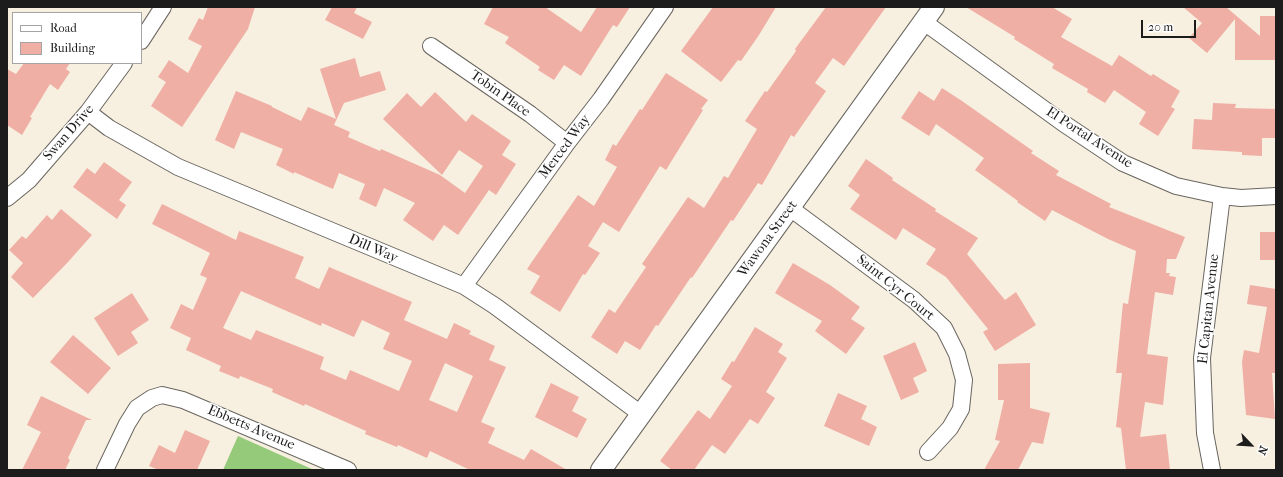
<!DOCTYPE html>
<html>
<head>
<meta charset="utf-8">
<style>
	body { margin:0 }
	#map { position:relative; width:1283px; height:477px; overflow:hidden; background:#f7efdf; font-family:"IM FELL French Canon",serif }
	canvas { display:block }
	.frame { position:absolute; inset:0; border:8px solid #1c1c1c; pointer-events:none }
	.legend { position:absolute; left:12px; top:12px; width:130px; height:52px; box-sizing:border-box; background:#fff; border:1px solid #a4a4a4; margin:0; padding:5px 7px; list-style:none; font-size:12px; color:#1c1c1c }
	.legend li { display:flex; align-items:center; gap:8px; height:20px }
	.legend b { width:20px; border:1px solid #a4a4a4 }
	.north { position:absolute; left:1231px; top:425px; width:40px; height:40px; -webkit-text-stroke:3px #fff; paint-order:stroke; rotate:115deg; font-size:11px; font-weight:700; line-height:16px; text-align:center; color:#1c1c1c }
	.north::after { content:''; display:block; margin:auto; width:14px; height:18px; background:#1c1c1c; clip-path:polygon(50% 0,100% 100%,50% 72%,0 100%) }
	.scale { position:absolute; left:1141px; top:20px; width:55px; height:18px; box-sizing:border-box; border:2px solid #1c1c1c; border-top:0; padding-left:5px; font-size:12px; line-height:14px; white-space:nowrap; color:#1c1c1c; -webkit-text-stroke:3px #fff; paint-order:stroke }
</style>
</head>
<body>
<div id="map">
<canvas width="1283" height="477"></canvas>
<div class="frame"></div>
<ul class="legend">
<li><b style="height:5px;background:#fff"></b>Road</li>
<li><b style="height:11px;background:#f0afa5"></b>Building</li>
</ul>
<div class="north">N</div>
<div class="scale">20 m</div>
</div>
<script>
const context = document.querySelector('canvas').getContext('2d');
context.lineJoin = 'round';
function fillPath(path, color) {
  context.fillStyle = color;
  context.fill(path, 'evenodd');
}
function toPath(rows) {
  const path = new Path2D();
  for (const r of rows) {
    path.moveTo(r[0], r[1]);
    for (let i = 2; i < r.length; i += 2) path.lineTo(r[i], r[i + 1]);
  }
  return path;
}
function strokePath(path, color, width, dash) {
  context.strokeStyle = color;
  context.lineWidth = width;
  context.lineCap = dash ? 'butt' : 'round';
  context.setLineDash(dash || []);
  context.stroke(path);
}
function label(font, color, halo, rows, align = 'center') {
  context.font = font + ' "IM FELL French Canon",serif';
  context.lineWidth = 3;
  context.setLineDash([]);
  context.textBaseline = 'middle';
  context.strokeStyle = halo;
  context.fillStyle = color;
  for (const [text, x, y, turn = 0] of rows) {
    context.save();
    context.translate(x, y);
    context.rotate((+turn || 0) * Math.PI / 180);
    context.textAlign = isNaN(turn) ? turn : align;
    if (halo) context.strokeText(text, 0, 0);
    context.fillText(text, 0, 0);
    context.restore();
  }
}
const green = toPath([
	[238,436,314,470,223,470]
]);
const building = toPath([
	[208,7,255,7,248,29,182,127,151,106,166,82,158,77,169,60,188,73,202,46,188,39,199,18,203,20],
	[332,7,357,7,354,13,372,22,363,39,325,20],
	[493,7,545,7,581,32,597,7,630,7,617,27,613,25,581,76,564,65,554,80,538,70,540,67,505,43,509,37,484,24],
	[713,7,776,7,759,35,741,61,738,60,721,82,681,51],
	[826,7,886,7,844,66,833,58,815,83,826,91,794,137,791,135,762,185,758,183,733,221,731,220,692,278,691,277,658,326,656,325,640,350,625,341,617,354,591,337,609,309,615,313,646,267,642,264,688,197,704,208,724,176,728,178,757,129,745,121,765,91,767,92,796,51,795,49],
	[966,7,1052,7,1072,19,1061,37,1112,66,1119,55,1151,76,1153,74,1180,91,1171,107,1175,109,1158,136,1139,124,1146,112,1114,90,1105,103,1087,92,1088,89,1052,68,1054,64,1014,39,1015,37],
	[1183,7,1226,7,1260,36,1260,16,1276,16,1276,60,1235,60,1235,19,1207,53,1189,38,1202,23],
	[355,58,360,77,380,71,386,90,344,103,334,125,350,132,348,137,380,151,381,149,440,175,465,193,483,166,459,150,442,175,383,119,407,93,421,107,435,92,466,122,472,114,511,141,502,155,516,164,496,195,489,190,458,235,444,225,433,241,403,220,415,203,384,188,376,207,359,199,365,184,339,173,333,189,294,172,294,174,276,165,283,149,241,132,234,149,215,140,236,91,272,106,272,107,301,121,308,107,336,119,320,69],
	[24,63,70,63,66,69,70,72,58,90,50,84,30,117,32,118,22,135,7,125,7,69,16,74],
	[666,73,708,100,701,109,703,110,666,170,660,166,619,232,603,222,588,246,600,253,585,275,583,274,560,312,530,293,540,276,527,269,578,195,594,206,617,167,605,160,613,144,616,146,640,109,642,110],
	[942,88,962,101,1033,151,1031,153,1059,171,1056,175,1111,204,1109,207,1185,237,1176,259,1167,259,1166,273,1170,273,1169,276,1176,277,1173,295,1155,292,1147,354,1168,357,1165,386,1163,405,1145,402,1140,437,1166,434,1170,470,1126,470,1121,428,1116,427,1122,373,1116,373,1123,303,1128,304,1136,251,1108,239,1052,210,1045,221,1017,202,1018,201,975,170,984,158,936,124,929,136,901,118,919,91,934,101],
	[1213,103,1236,104,1235,108,1276,109,1276,138,1262,138,1262,156,1242,155,1242,152,1192,149,1194,119,1212,120],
	[866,159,893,178,892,180,936,209,935,211,978,238,967,254,1005,300,1016,292,1036,325,995,351,983,332,988,329,946,277,926,264,936,249,903,228,896,240,850,209,860,195,848,186],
	[104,162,132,182,119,200,126,205,117,219,73,187,87,168,95,174],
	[162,204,236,240,239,231,304,257,295,278,319,289,329,267,412,302,404,320,447,339,454,323,471,331,469,334,495,346,489,360,506,367,481,422,495,428,488,443,524,460,531,449,567,470,470,470,430,451,427,458,398,445,397,447,365,434,366,431,305,404,304,406,272,392,273,389,240,376,239,379,219,371,221,366,186,350,191,338,170,328,181,304,193,310,207,278,200,275,210,253,152,224],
	[241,291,321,326,322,323,354,337,362,320,390,333,383,349,412,361,399,391,350,370,346,380,320,369,324,357,256,330,251,340,223,328],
	[445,363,473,376,457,412,429,400],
	[61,209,92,235,68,262,33,298,11,277,23,263,9,250,22,236,26,239,47,215,52,220],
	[1260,232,1276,232,1276,260,1260,260],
	[793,263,830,285,860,307,851,319,865,328,846,354,815,331,822,321,775,293],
	[1250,285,1276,289,1276,373,1272,373,1275,419,1246,415,1242,362,1244,350,1259,353,1267,307,1247,304],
	[132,293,149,320,131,332,138,343,118,356,94,318],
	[755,327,783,344,778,352,787,358,766,392,775,398,758,424,750,419,725,454,712,445,694,470,672,470,660,461,698,410,710,419,732,386,721,379,732,361,734,362],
	[73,335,111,368,88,394,50,362],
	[915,342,927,371,913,378,919,392,901,400,883,356],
	[1030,363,1030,408,1050,413,1043,444,1032,442,1018,470,984,470,1000,441,995,440,1004,400,998,400,998,364],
	[551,383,579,397,572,411,587,419,577,438,535,417],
	[838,393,867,406,861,419,877,427,869,446,824,426],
	[41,396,92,420,86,420,68,458,70,460,65,470,22,470,41,432,27,425],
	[185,430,210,441,197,470,159,470,149,466,159,445,175,453]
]);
const minor = toPath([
	[924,22,1063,123,1123,163,1176,186,1222,196,1241,198,1276,196],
	[141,41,163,7],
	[431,46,530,114,567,143],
	[88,112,109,128,178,167,464,286,495,306,641,414],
	[7,198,29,180,88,112,124,63],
	[790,208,914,300,944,328,957,354,964,380,961,409,950,428,928,452],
	[464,286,567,143,601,99,665,7],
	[105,470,127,424,137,408,152,398,162,395,183,400,348,470],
	[1212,470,1205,433,1202,358,1222,196]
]);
const tertiary = toPath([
	[601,470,934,7]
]);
const streetNames = [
	["Tobin Place",500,94,35],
	["Swan Drive",69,133,-49],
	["El Portal Avenue",1089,138,33],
	["Merced Way",565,147,-53],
	["Wawona Street",768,239,-54],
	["Dill Way",373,249,23],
	["Saint Cyr Court",895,288,39],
	["El Capitan Avenue",1209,309,-84],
	["Ebbetts Avenue",251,428,23]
];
fillPath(green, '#95ca7b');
fillPath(building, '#f0afa5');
strokePath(minor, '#696660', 18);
strokePath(tertiary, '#696660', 22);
strokePath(minor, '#fff', 16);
strokePath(tertiary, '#fff', 20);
label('14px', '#1c1c1c', '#fff', streetNames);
</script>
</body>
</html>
